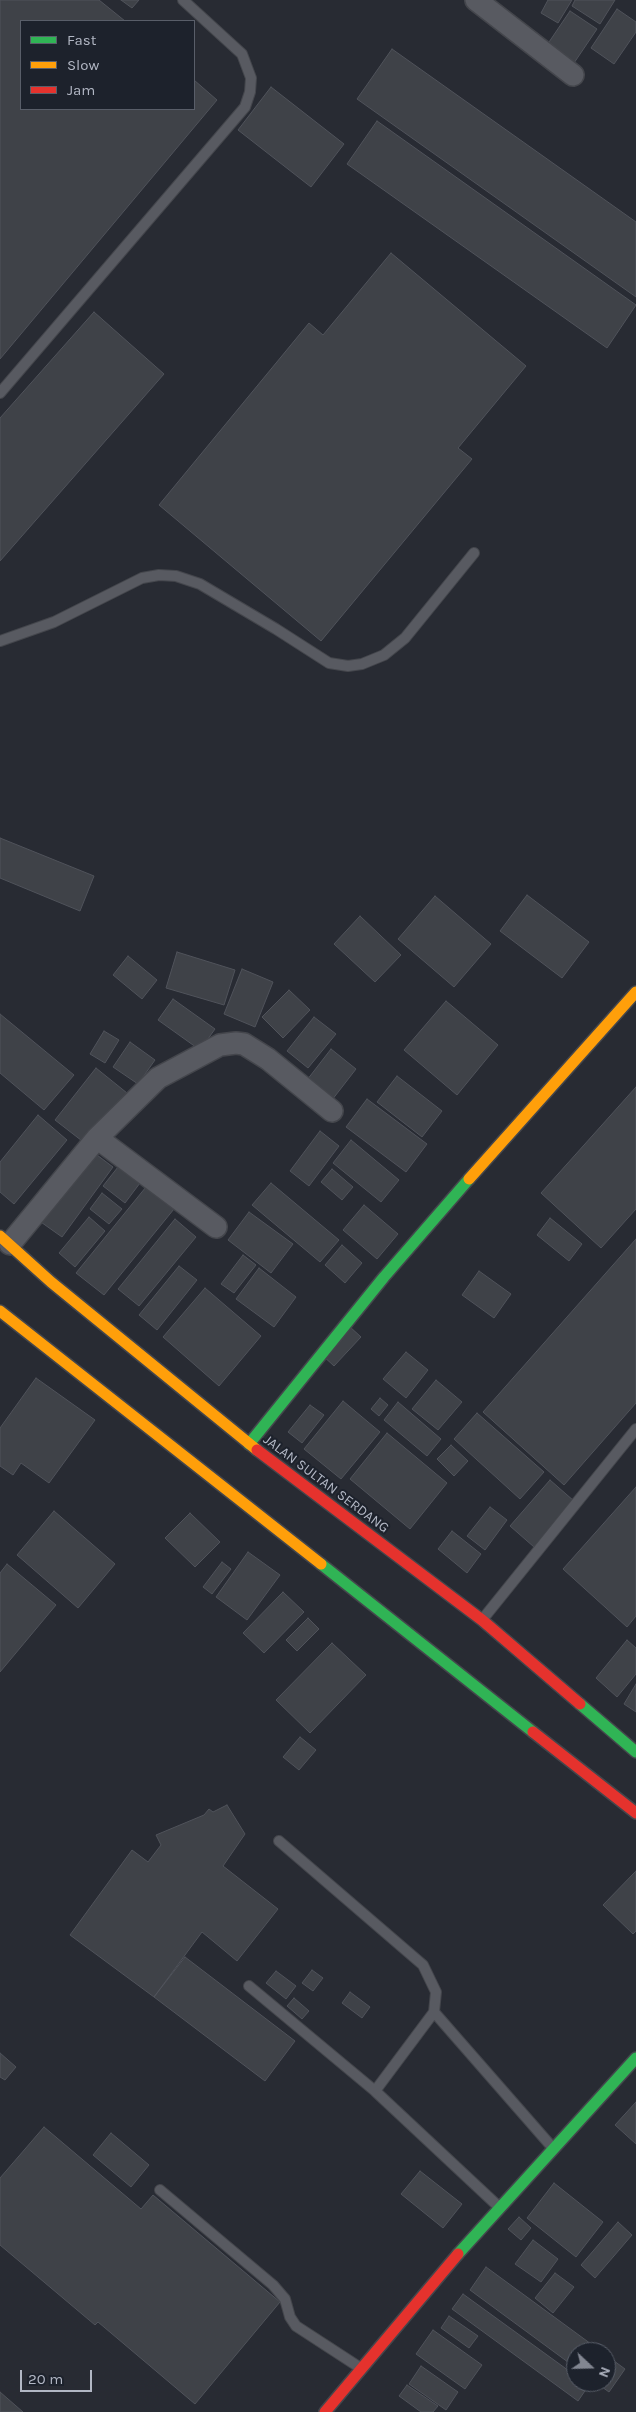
<!DOCTYPE html>
<html>
<head>
<meta charset="utf-8">
<style>
	body { margin:0 }
	#map { position:relative; width:636px; height:2412px; overflow:hidden; background:#282b33; font-family:Karla,sans-serif }
	canvas { display:block }
	.legend { position:absolute; left:20px; top:20px; width:175px; height:90px; box-sizing:border-box; background:#1d222c; border:1px solid #595e69; margin:0; padding:6px 9px; list-style:none; font-size:15px; color:#b2b7c4 }
	.legend li { display:flex; align-items:center; gap:10px; height:25px }
	.legend b { width:25px; border:1px solid #595e69 }
	.north { position:absolute; left:566px; top:2342px; width:50px; height:50px; box-sizing:border-box; background:#1d222c; border:1px solid #595e69; border-radius:50%; rotate:111deg; font-size:14px; font-weight:700; line-height:20px; text-align:center; color:#b2b7c4 }
	.north::after { content:''; display:block; margin:auto; width:18px; height:22px; background:#828691; clip-path:polygon(50% 0,100% 100%,50% 72%,0 100%) }
	.scale { position:absolute; left:20px; top:2370px; width:72px; height:22px; box-sizing:border-box; border:2px solid #b2b7c4; border-top:0; padding-left:6px; font-size:15px; line-height:18px; white-space:nowrap; color:#b2b7c4; -webkit-text-stroke:4px #1d222c; paint-order:stroke }
</style>
</head>
<body>
<div id="map">
<canvas width="636" height="2412"></canvas>
<ul class="legend">
<li><b style="height:6px;background:#30b455"></b>Fast</li>
<li><b style="height:6px;background:#ff9f0a"></b>Slow</li>
<li><b style="height:6px;background:#e5322d"></b>Jam</li>
</ul>
<div class="north">N</div>
<div class="scale">20 m</div>
</div>
<script>
const context = document.querySelector('canvas').getContext('2d');
context.lineJoin = 'round';
function fillPath(path, color) {
  context.fillStyle = color;
  context.fill(path, 'evenodd');
}
function toPath(rows) {
  const path = new Path2D();
  for (const r of rows) {
    path.moveTo(r[0], r[1]);
    for (let i = 2; i < r.length; i += 2) path.lineTo(r[i], r[i + 1]);
  }
  return path;
}
function strokePath(path, color, width, dash) {
  context.strokeStyle = color;
  context.lineWidth = width;
  context.lineCap = dash ? 'butt' : 'round';
  context.setLineDash(dash || []);
  context.stroke(path);
}
function label(font, color, halo, rows, align = 'center') {
  context.font = font + ' Karla,sans-serif';
  context.lineWidth = 4;
  context.setLineDash([]);
  context.textBaseline = 'middle';
  context.strokeStyle = halo;
  context.fillStyle = color;
  for (const [text, x, y, turn = 0] of rows) {
    context.save();
    context.translate(x, y);
    context.rotate((+turn || 0) * Math.PI / 180);
    context.textAlign = isNaN(turn) ? turn : align;
    if (halo) context.strokeText(text, 0, 0);
    context.fillText(text, 0, 0);
    context.restore();
  }
}
const building = toPath([
	[0,0,99,0,125,21,21,21,21,109,194,109,194,80,217,100,0,359,0,0],
	[121,0,139,0,132,8,121,0],
	[548,0,572,0,558,23,541,13,548,0],
	[575,0,615,0,600,24,572,6,575,0],
	[617,9,636,22,636,32,614,64,591,48,617,9],
	[570,11,597,29,574,63,547,45,570,11],
	[392,49,636,222,636,297,357,99,392,49],
	[271,87,344,144,311,187,238,130,271,87],
	[377,121,636,305,607,348,347,164,377,121],
	[391,253,526,366,458,448,472,459,321,641,159,505,309,323,323,335,391,253],
	[94,312,164,374,0,561,0,418,94,312],
	[0,838,94,876,80,911,0,878,0,838],
	[527,895,589,942,562,978,500,931,527,895],
	[435,896,491,944,454,987,398,939,435,896],
	[360,916,401,955,375,982,334,944,360,916],
	[177,952,235,970,224,1005,166,988,177,952],
	[128,956,157,980,142,999,113,975,128,956],
	[242,969,273,982,255,1027,224,1014,242,969],
	[289,990,310,1010,283,1038,262,1017,289,990],
	[173,999,215,1029,200,1050,158,1020,173,999],
	[446,1001,498,1045,457,1095,404,1050,446,1001],
	[0,1014,74,1075,44,1110,0,1073,0,1014],
	[314,1017,336,1034,308,1068,287,1051,314,1017],
	[104,1031,119,1040,105,1063,90,1054,104,1031],
	[130,1042,155,1060,138,1084,113,1067,130,1042],
	[331,1049,356,1069,332,1100,307,1080,331,1049],
	[96,1068,127,1093,86,1144,55,1120,96,1068],
	[397,1076,442,1111,422,1137,377,1102,397,1076],
	[636,1087,636,1209,601,1248,541,1193,636,1087],
	[367,1099,427,1144,406,1172,346,1127,367,1099],
	[38,1115,67,1140,14,1204,0,1192,0,1162,38,1115],
	[320,1131,339,1146,309,1186,290,1171,320,1131],
	[351,1140,399,1180,381,1202,333,1163,351,1140],
	[89,1149,113,1167,62,1237,38,1220,89,1149],
	[118,1167,140,1183,125,1203,103,1186,118,1167],
	[332,1169,353,1187,342,1200,321,1182,332,1169],
	[271,1183,339,1240,320,1262,252,1205,271,1183],
	[146,1187,174,1209,104,1295,76,1273,146,1187],
	[102,1193,122,1209,109,1224,90,1209,102,1193],
	[364,1205,398,1234,377,1259,343,1230,364,1205],
	[249,1212,293,1244,271,1273,228,1240,249,1212],
	[89,1217,105,1231,75,1267,59,1253,89,1217],
	[550,1218,582,1244,569,1261,537,1235,550,1218],
	[175,1219,196,1237,139,1306,118,1289,175,1219],
	[636,1239,636,1403,564,1485,483,1412,636,1239],
	[342,1245,362,1263,345,1283,325,1265,342,1245],
	[243,1255,256,1265,234,1293,221,1284,243,1255],
	[179,1266,197,1280,157,1330,139,1315,179,1266],
	[259,1268,296,1297,274,1327,236,1299,259,1268],
	[479,1271,511,1294,494,1318,462,1295,479,1271],
	[205,1288,261,1336,219,1386,163,1337,205,1288],
	[349,1326,361,1337,334,1366,322,1355,349,1326],
	[406,1352,428,1370,406,1398,383,1379,406,1352],
	[36,1378,95,1420,49,1483,21,1463,13,1475,0,1466,0,1428,36,1378],
	[436,1380,462,1402,438,1430,412,1409,436,1380],
	[380,1398,388,1405,379,1416,371,1409,380,1398],
	[343,1401,380,1432,341,1479,304,1449,343,1401],
	[398,1402,441,1439,427,1456,384,1420,398,1402],
	[310,1405,324,1415,302,1443,288,1432,310,1405],
	[477,1413,544,1472,520,1499,454,1439,477,1413],
	[387,1433,447,1483,410,1529,350,1479,387,1433],
	[451,1445,468,1461,454,1476,437,1459,451,1445],
	[550,1480,574,1501,534,1547,510,1526,550,1480],
	[636,1487,636,1616,627,1627,563,1569,636,1487],
	[490,1507,507,1520,485,1550,467,1536,490,1507],
	[54,1511,115,1564,78,1608,17,1555,54,1511],
	[190,1513,220,1542,195,1567,165,1538,190,1513],
	[452,1531,481,1554,467,1573,438,1549,452,1531],
	[248,1552,280,1575,247,1620,216,1597,248,1552],
	[222,1562,231,1569,212,1594,203,1587,222,1562],
	[7,1564,56,1605,0,1672,0,1573,7,1564],
	[283,1592,304,1612,264,1653,243,1633,283,1592],
	[308,1618,319,1629,297,1651,286,1640,308,1618],
	[627,1640,636,1648,636,1674,617,1697,596,1678,627,1640],
	[332,1643,366,1675,310,1733,276,1700,332,1643],
	[636,1684,636,1712,624,1704,636,1684],
	[300,1737,316,1750,299,1770,283,1757,300,1737],
	[227,1805,245,1834,223,1866,278,1909,237,1961,202,1932,154,1997,70,1935,132,1850,148,1862,161,1845,156,1835,204,1815,209,1809,213,1812,227,1805],
	[636,1871,636,1931,633,1934,603,1905,636,1871],
	[185,1957,295,2041,265,2081,154,1997,185,1957],
	[312,1970,323,1978,313,1991,302,1983,312,1970],
	[276,1971,296,1986,286,1999,266,1983,276,1971],
	[350,1992,370,2007,362,2018,342,2003,350,1992],
	[294,1998,309,2011,302,2019,287,2006,294,1998],
	[0,2053,16,2067,5,2080,0,2077,0,2053],
	[636,2102,636,2144,615,2125,636,2102],
	[44,2127,141,2209,153,2195,280,2302,195,2404,98,2322,95,2325,0,2245,0,2178,44,2127],
	[111,2133,149,2165,131,2187,93,2155,111,2133],
	[420,2171,462,2204,443,2228,401,2194,420,2171],
	[554,2183,603,2222,576,2257,527,2218,554,2183],
	[519,2217,531,2228,521,2240,508,2229,519,2217],
	[618,2222,632,2235,595,2278,581,2265,618,2222],
	[533,2240,558,2259,541,2282,515,2264,533,2240],
	[486,2267,602,2352,576,2352,576,2368,470,2290,486,2267],
	[555,2273,574,2287,553,2313,535,2298,555,2273],
	[463,2294,576,2376,576,2382,585,2382,589,2385,578,2401,452,2309,463,2294],
	[449,2316,478,2336,469,2348,441,2328,449,2316],
	[433,2330,482,2365,465,2389,416,2354,433,2330],
	[606,2355,625,2369,609,2392,595,2382,606,2382,606,2355],
	[421,2366,458,2392,446,2410,409,2384,421,2366],
	[407,2385,438,2406,433,2412,421,2412,399,2396,407,2385],
	[0,2392,23,2412,0,2412,0,2392]
]);
const lane = toPath([
	[0,393,245,107,250,92,251,78,242,54,183,0],
	[0,641,54,622,142,578,159,575,176,576,200,584,276,629,329,663,348,666,362,664,384,655,405,638,474,553],
	[482,1620,636,1429],
	[279,1841,423,1965,436,1992,434,2012,375,2091],
	[249,1986,375,2091,499,2207],
	[434,2012,552,2147],
	[160,2190,273,2285,285,2299,290,2317,296,2326,359,2367]
]);
const street = toPath([
	[476,0,573,75],
	[97,1138,216,1227],
	[10,1244,97,1138,158,1078,220,1045,236,1043,244,1044,268,1059,332,1111]
]);
const fast = toPath([
	[249,1444,384,1277,469,1179],
	[321,1564,533,1732],
	[580,1704,636,1752],
	[458,2254,636,2058]
]);
const slow = toPath([
	[469,1179,636,992],
	[0,1236,51,1282,257,1450],
	[0,1311,321,1564]
]);
const jam = toPath([
	[257,1450,482,1620,580,1704],
	[533,1732,636,1813],
	[325,2412,458,2254]
]);
const streetNames = [
	["JALAN SULTAN SERDANG",326,1484,37]
];
fillPath(building, '#3f4248');
strokePath(building, '#50535b', 1);
strokePath(lane, '#44464c', 12);
strokePath(street, '#44464c', 24);
strokePath(fast, '#44464c', 14);
strokePath(slow, '#44464c', 14);
strokePath(jam, '#44464c', 14);
strokePath(lane, '#585a61', 10);
strokePath(street, '#585a61', 21);
strokePath(fast, '#30b455', 11);
strokePath(slow, '#ff9f0a', 11);
strokePath(jam, '#e5322d', 11);
label('14px', '#b2b7c4', '#1d222c', streetNames);
</script>
</body>
</html>
